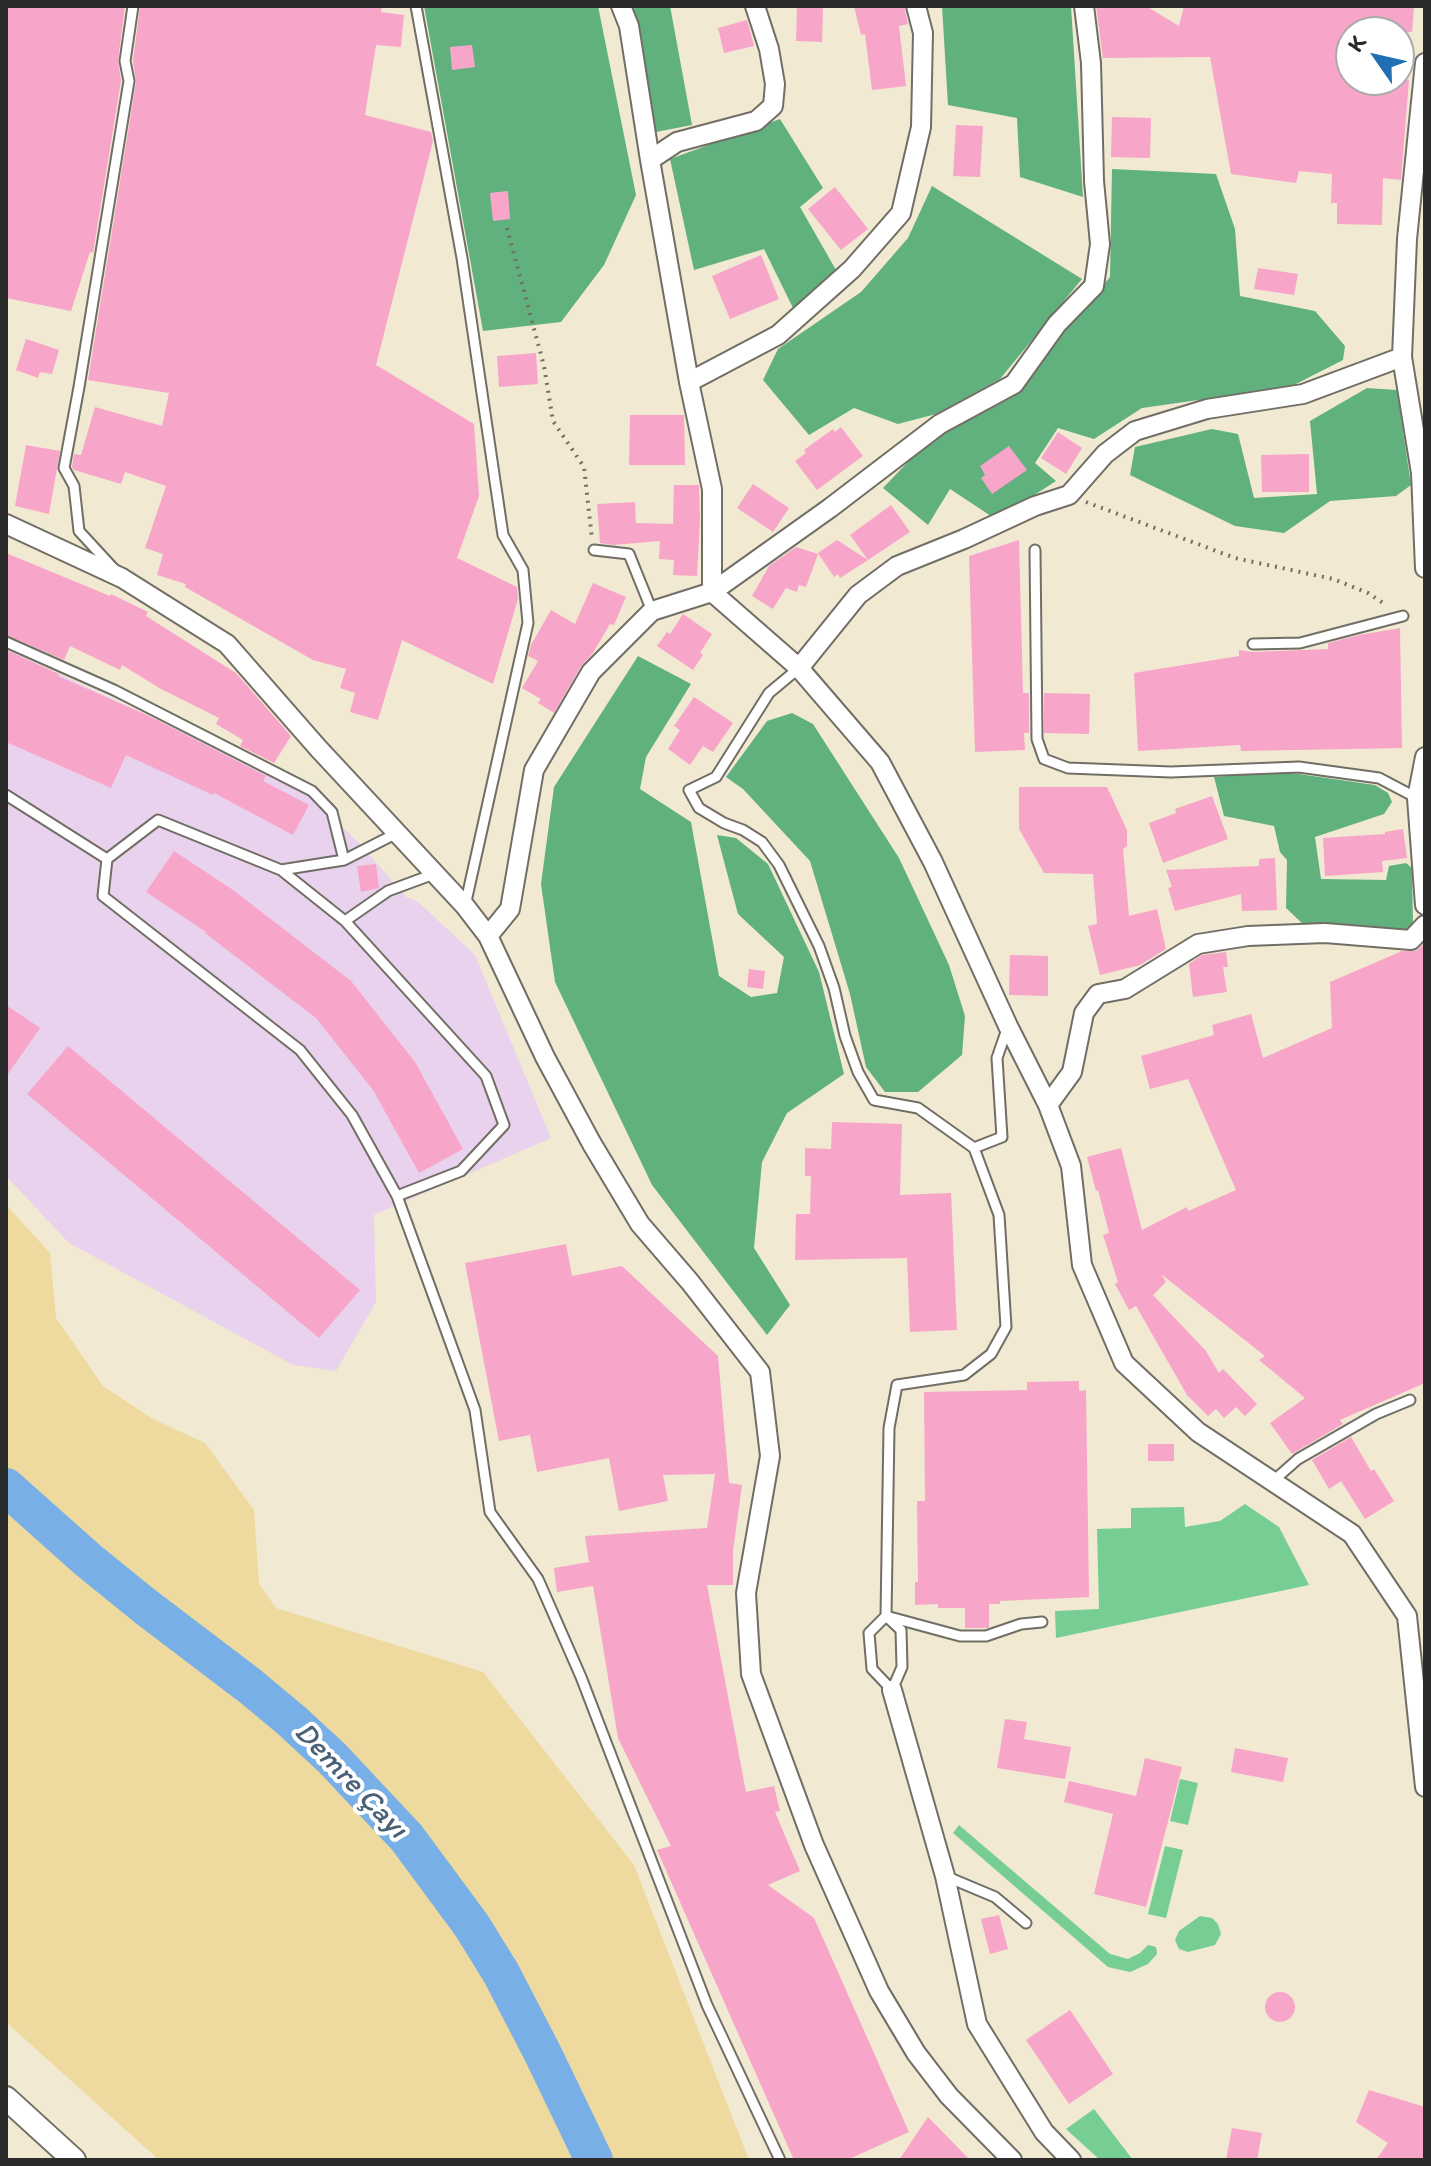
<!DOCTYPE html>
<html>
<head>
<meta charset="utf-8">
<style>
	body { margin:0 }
	#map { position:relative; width:1431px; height:2166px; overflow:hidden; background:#f1e9d1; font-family:Itim,sans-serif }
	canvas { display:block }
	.frame { position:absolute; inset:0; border:8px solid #2b2b2b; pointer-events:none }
	.north { position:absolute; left:1335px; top:16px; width:80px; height:80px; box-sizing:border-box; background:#fff; border:2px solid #aaa; border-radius:50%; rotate:304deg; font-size:22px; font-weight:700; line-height:32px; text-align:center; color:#2b2b2b }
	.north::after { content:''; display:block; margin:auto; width:28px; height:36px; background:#1f6fb2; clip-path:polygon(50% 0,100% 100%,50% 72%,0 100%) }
</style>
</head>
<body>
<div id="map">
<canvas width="1431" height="2166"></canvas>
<div class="frame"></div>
<div class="north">K</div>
</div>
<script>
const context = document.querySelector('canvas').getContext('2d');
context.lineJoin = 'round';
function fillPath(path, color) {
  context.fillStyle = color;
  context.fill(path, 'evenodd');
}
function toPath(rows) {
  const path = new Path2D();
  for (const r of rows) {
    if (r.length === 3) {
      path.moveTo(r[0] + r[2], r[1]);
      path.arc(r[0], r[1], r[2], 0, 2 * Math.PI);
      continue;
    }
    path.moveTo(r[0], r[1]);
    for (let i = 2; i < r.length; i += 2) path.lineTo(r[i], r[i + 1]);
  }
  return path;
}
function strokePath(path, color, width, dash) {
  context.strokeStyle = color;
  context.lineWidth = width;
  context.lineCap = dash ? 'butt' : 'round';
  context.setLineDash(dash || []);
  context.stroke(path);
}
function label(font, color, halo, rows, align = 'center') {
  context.font = font + ' Itim,sans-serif';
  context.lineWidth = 8;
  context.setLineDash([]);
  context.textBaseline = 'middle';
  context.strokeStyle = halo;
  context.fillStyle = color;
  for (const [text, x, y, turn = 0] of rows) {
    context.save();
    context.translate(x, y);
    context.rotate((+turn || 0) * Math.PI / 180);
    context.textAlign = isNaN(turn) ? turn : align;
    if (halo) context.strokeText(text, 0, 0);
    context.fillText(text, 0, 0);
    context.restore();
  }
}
const built = toPath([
	[6,649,234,756,315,800,361,845,406,897,417,901,475,955,551,1138,374,1215,376,1302,336,1371,293,1365,69,1243,6,1176]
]);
const green = toPath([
	[1245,1504,1279,1527,1309,1585,1056,1638,1055,1611,1099,1609,1097,1529,1131,1528,1131,1508,1184,1507,1185,1527,1220,1521],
	[1180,1779,1198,1783,1188,1825,1170,1821],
	[959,1825,1110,1954,1128,1959,1140,1953,1148,1945,1156,1947,1157,1954,1148,1964,1130,1972,1108,1967,953,1833],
	[1165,1846,1183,1850,1166,1918,1148,1914],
	[1200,1916,1212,1918,1218,1924,1221,1934,1215,1945,1188,1952,1179,1949,1175,1940,1179,1931],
	[1094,2109,1133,2160,1100,2160,1066,2129]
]);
const forest = toPath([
	[424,6,598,6,636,195,604,265,561,322,483,331],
	[630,6,670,6,692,125,656,132],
	[942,6,1071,6,1083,197,1020,177,1017,118,948,105],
	[780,119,823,188,800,207,836,270,793,308,764,249,694,270,670,159],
	[1112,169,1216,174,1235,229,1240,296,1315,311,1345,346,1343,360,1290,387,1142,408,1094,439,1058,428,1035,463,1056,481,1019,505,991,516,950,489,928,525,883,488,927,442,1013,397,1053,345,1110,277],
	[932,186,1082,279,1000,379,936,414,898,424,854,408,809,435,763,380,778,349,861,292,908,238],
	[1367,388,1397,390,1411,485,1396,496,1330,501,1284,533,1235,526,1130,475,1135,447,1212,429,1238,434,1254,498,1317,494,1310,421],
	[638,656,691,684,646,757,640,789,691,822,719,976,751,997,777,993,784,957,738,914,717,835,736,838,768,864,819,972,844,1074,787,1113,762,1162,754,1248,790,1305,767,1335,652,1185,555,982,541,884,554,787],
	[792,713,813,724,899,858,949,965,965,1016,962,1055,918,1092,885,1092,866,1067,850,994,810,861,743,789,726,777,767,721],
	[1285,772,1375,785,1388,793,1392,802,1384,814,1315,837,1321,879,1386,880,1389,866,1406,863,1412,868,1413,926,1398,933,1305,926,1286,908,1287,860,1280,852,1274,826,1224,816,1214,777]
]);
const sand = toPath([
	[6,1205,50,1253,56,1318,103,1386,153,1419,205,1443,254,1510,259,1584,276,1608,483,1672,634,1865,749,2160,159,2160,6,2022]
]);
const river = toPath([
	[6,1487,88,1560,146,1607,250,1686,292,1721,332,1758,407,1838,472,1926,501,1973,543,2054,594,2160]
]);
const building = toPath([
	[6,6,125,6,118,60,121,81,93,253,90,252,71,311,6,298],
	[140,6,382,6,381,12,404,15,401,47,376,45,365,115,431,132,433,141,376,365,474,424,479,496,457,558,517,587,518,599,493,684,402,640,378,720,350,712,355,693,340,688,346,669,313,660,185,587,186,584,157,575,163,554,145,548,166,486,125,472,121,484,74,470,72,467,74,454,81,455,95,407,162,426,169,393,88,380,136,82,133,61],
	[797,6,823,7,822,42,796,41],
	[854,6,904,6,908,24,899,26,906,86,872,90,865,34,861,35],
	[1096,6,1146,6,1179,26,1184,6,1414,6,1412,32,1351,32,1351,80,1409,80,1401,180,1383,178,1382,225,1337,224,1337,203,1331,203,1332,174,1299,171,1296,183,1231,174,1210,57,1103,58],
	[747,20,754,46,724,53,718,28],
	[472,45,475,67,452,70,450,47],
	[1112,117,1151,118,1150,158,1111,157],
	[956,125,983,126,980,177,953,176],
	[835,187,868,229,841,250,808,209],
	[508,191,510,219,493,221,490,193],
	[761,255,779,299,730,319,712,276],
	[1258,268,1298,274,1294,295,1254,289],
	[26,339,59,350,52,374,40,372,38,378,16,370],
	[536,353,538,384,499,387,497,356],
	[630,415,684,415,685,465,629,465],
	[841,427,863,456,817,490,795,461,806,453,804,450,833,429,835,432],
	[1058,432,1082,448,1066,474,1041,458],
	[26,445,60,451,49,514,15,506],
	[1009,446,1027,470,992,494,981,478,985,475,980,466],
	[1309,454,1309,492,1262,492,1261,455],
	[753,484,789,508,773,532,737,508],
	[674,485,699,485,700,519,697,576,673,575,674,560,659,559,660,541,613,545,600,543,597,504,635,502,636,523,673,524],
	[891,505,910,532,868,560,850,535],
	[837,540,868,560,840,578,838,574,834,577,818,553],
	[1019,540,1023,693,1029,693,1029,733,1024,733,1025,750,975,752,969,556],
	[796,547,818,554,806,587,799,585,797,592,786,588,773,609,752,596,769,566],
	[6,553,110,596,111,594,148,612,146,616,236,673,291,736,274,763,240,746,243,740,216,724,219,718,161,689,122,665,120,670,70,646,64,660,6,635],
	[593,583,626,597,614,625,610,624,593,653,581,666,554,713,538,703,541,699,522,688,538,661,528,656,531,645,551,610,575,624],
	[683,614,712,634,700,653,703,655,693,670,657,646,667,632,670,634],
	[1400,628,1402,748,1241,751,1240,745,1138,751,1134,673,1239,656,1239,650,1253,652,1328,649,1328,643,1359,635],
	[6,650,59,674,58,676,149,716,266,776,263,781,309,805,293,835,214,793,213,795,126,755,111,788,6,742],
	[1044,693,1090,694,1089,734,1044,733],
	[694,697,733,723,713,752,703,746,690,765,668,749,680,730,674,726],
	[1019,787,1107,787,1127,830,1127,846,1123,849,1129,916,1157,909,1166,949,1140,965,1100,975,1088,926,1097,924,1093,874,1044,873,1019,829],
	[1212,796,1228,839,1163,863,1149,823,1176,813,1175,809],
	[1403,829,1407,858,1382,861,1383,872,1325,876,1323,838,1385,834,1385,832],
	[174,851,233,890,351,981,415,1062,463,1149,419,1173,373,1090,316,1018,205,933,206,932,146,892],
	[1275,858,1277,910,1242,911,1241,894,1175,911,1168,888,1172,887,1166,870,1259,866,1259,859],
	[376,864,379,888,361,892,357,866],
	[1425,943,1425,1383,1340,1420,1343,1424,1292,1454,1270,1423,1305,1398,1259,1360,1265,1356,1161,1274,1166,1282,1153,1295,1206,1351,1219,1373,1223,1369,1257,1404,1245,1416,1236,1407,1224,1418,1216,1409,1208,1416,1187,1395,1136,1306,1129,1310,1115,1284,1118,1282,1103,1235,1109,1233,1098,1190,1096,1191,1087,1157,1121,1148,1142,1230,1187,1207,1188,1211,1236,1190,1188,1079,1150,1089,1141,1056,1214,1035,1212,1025,1251,1014,1263,1058,1332,1028,1330,982,1402,951,1416,951],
	[1226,952,1228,967,1223,967,1227,992,1193,997,1189,964,1202,955],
	[1010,955,1048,956,1048,996,1009,995],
	[749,969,765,971,763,989,747,987],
	[6,1005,40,1028,6,1077],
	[68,1046,360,1290,319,1338,27,1094],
	[832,1122,902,1124,900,1195,951,1193,957,1330,910,1332,907,1258,795,1260,796,1214,810,1214,811,1176,805,1176,805,1148,831,1149],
	[566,1244,572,1276,622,1266,718,1356,729,1483,742,1485,733,1551,733,1585,707,1585,746,1792,774,1786,780,1811,775,1812,800,1871,768,1885,814,1918,909,2132,847,2160,794,2160,657,1850,671,1846,618,1738,593,1586,557,1592,554,1568,589,1562,585,1536,707,1528,715,1474,663,1475,668,1501,619,1511,609,1458,537,1472,530,1435,499,1441,465,1263],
	[1079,1381,1079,1391,1086,1390,1089,1597,1000,1601,1000,1604,989,1604,989,1627,988,1628,965,1628,965,1608,938,1608,938,1604,915,1605,915,1582,918,1582,917,1501,925,1501,924,1392,1027,1390,1027,1382],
	[1351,1437,1371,1471,1374,1469,1394,1501,1365,1519,1341,1481,1329,1489,1312,1460],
	[1148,1444,1174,1444,1174,1461,1148,1461],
	[1005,1719,1027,1722,1024,1739,1071,1747,1065,1779,997,1768],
	[1235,1748,1288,1758,1283,1782,1231,1772],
	[1145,1758,1182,1767,1146,1907,1094,1894,1113,1814,1064,1802,1069,1781,1136,1796],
	[999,1915,1008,1949,990,1954,981,1919],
	[1280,2007,15],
	[1070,2010,1113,2074,1069,2104,1026,2040],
	[1369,2090,1425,2107,1425,2160,1376,2160,1388,2143,1356,2122],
	[928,2117,970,2160,899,2160],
	[1232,2128,1262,2133,1257,2160,1226,2160]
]);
const path = toPath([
	[507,228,544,366,553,421,584,467,592,539],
	[1086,502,1235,558,1333,579,1368,593,1386,605]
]);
const service = toPath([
	[416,6,462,258,503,535,523,570,528,623,465,906],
	[594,550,629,554,652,611],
	[1035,550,1037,739,1044,759,1068,768,1171,772,1299,767,1379,778,1417,798],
	[114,569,79,531,74,486,64,468,79,387,129,81,125,61,133,6],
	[6,642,114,690,312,791,332,812,344,860],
	[1253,644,1300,643,1403,616],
	[799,668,769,693,716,777,689,790,699,808,724,823,743,830,762,842,779,865,819,946,834,988,845,1036,858,1072,874,1100,918,1108,974,1148,999,1215,1006,1327,991,1354,964,1375,897,1385,889,1428,886,1616,960,1636,986,1636,1021,1624,1042,1622],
	[6,795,107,859,158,820,281,870,344,860,397,833],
	[107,859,103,896,300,1050,352,1115,397,1196,475,1410,490,1512,538,1579,581,1677,707,2005,780,2160],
	[281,870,345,921,388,891,434,874],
	[345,921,486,1076,504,1125,461,1171,397,1196],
	[974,1148,1002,1137,997,1058,1007,1029],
	[1272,1482,1298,1459,1376,1414,1410,1400],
	[886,1616,901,1630,902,1667,892,1690,872,1669,869,1633,886,1616],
	[945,1876,995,1897,1026,1923]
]);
const minor = toPath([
	[1084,6,1091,63,1094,181,1100,244,1094,286,1057,324,1014,384,940,424,830,508,712,592,799,668,880,762,933,862,1008,1026,1048,1105,1071,1166,1082,1265,1124,1363,1198,1432,1352,1534,1407,1616,1425,1787],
	[650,160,677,142,756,121,773,106,775,84,769,49,755,6],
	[1402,357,1421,473,1425,568],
	[689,382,778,335,852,269,901,213,921,127,923,33,916,6],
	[6,524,122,578,227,644,318,748,465,906,488,936,545,1057,592,1144,640,1224,690,1282,760,1372,770,1456,746,1593,751,1674,814,1845,879,1991,916,2053,949,2096,1012,2160],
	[799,668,858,595,897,566,964,539,1035,506,1069,495,1105,454,1135,431,1207,409,1303,394,1402,357,1407,239,1425,63],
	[1425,757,1417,798,1425,905],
	[488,936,510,909,534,770,591,672,652,611,712,592,712,489,689,382,650,160,629,26,621,6],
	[1048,1105,1072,1072,1084,1013,1098,994,1125,989,1198,944,1248,936,1325,933,1411,940,1425,925],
	[892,1690,945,1876,977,2024,1044,2132,1071,2160]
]);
const tertiary = toPath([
	[6,2098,74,2160]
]);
const waterNames = [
	["Demre Çayı",350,1781,46]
];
fillPath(built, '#e9d2ed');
fillPath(green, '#76ce94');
fillPath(forest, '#60b17e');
fillPath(sand, '#eeda9e');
strokePath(river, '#78afe7', 38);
fillPath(building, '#f8a5ca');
strokePath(service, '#706e65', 13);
strokePath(minor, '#706e65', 22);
strokePath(tertiary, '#706e65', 26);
strokePath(path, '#706e65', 4, [2, 6]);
strokePath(service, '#fff', 9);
strokePath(minor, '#fff', 18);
strokePath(tertiary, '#fff', 22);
label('italic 30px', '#4a6076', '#fff', waterNames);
</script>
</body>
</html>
